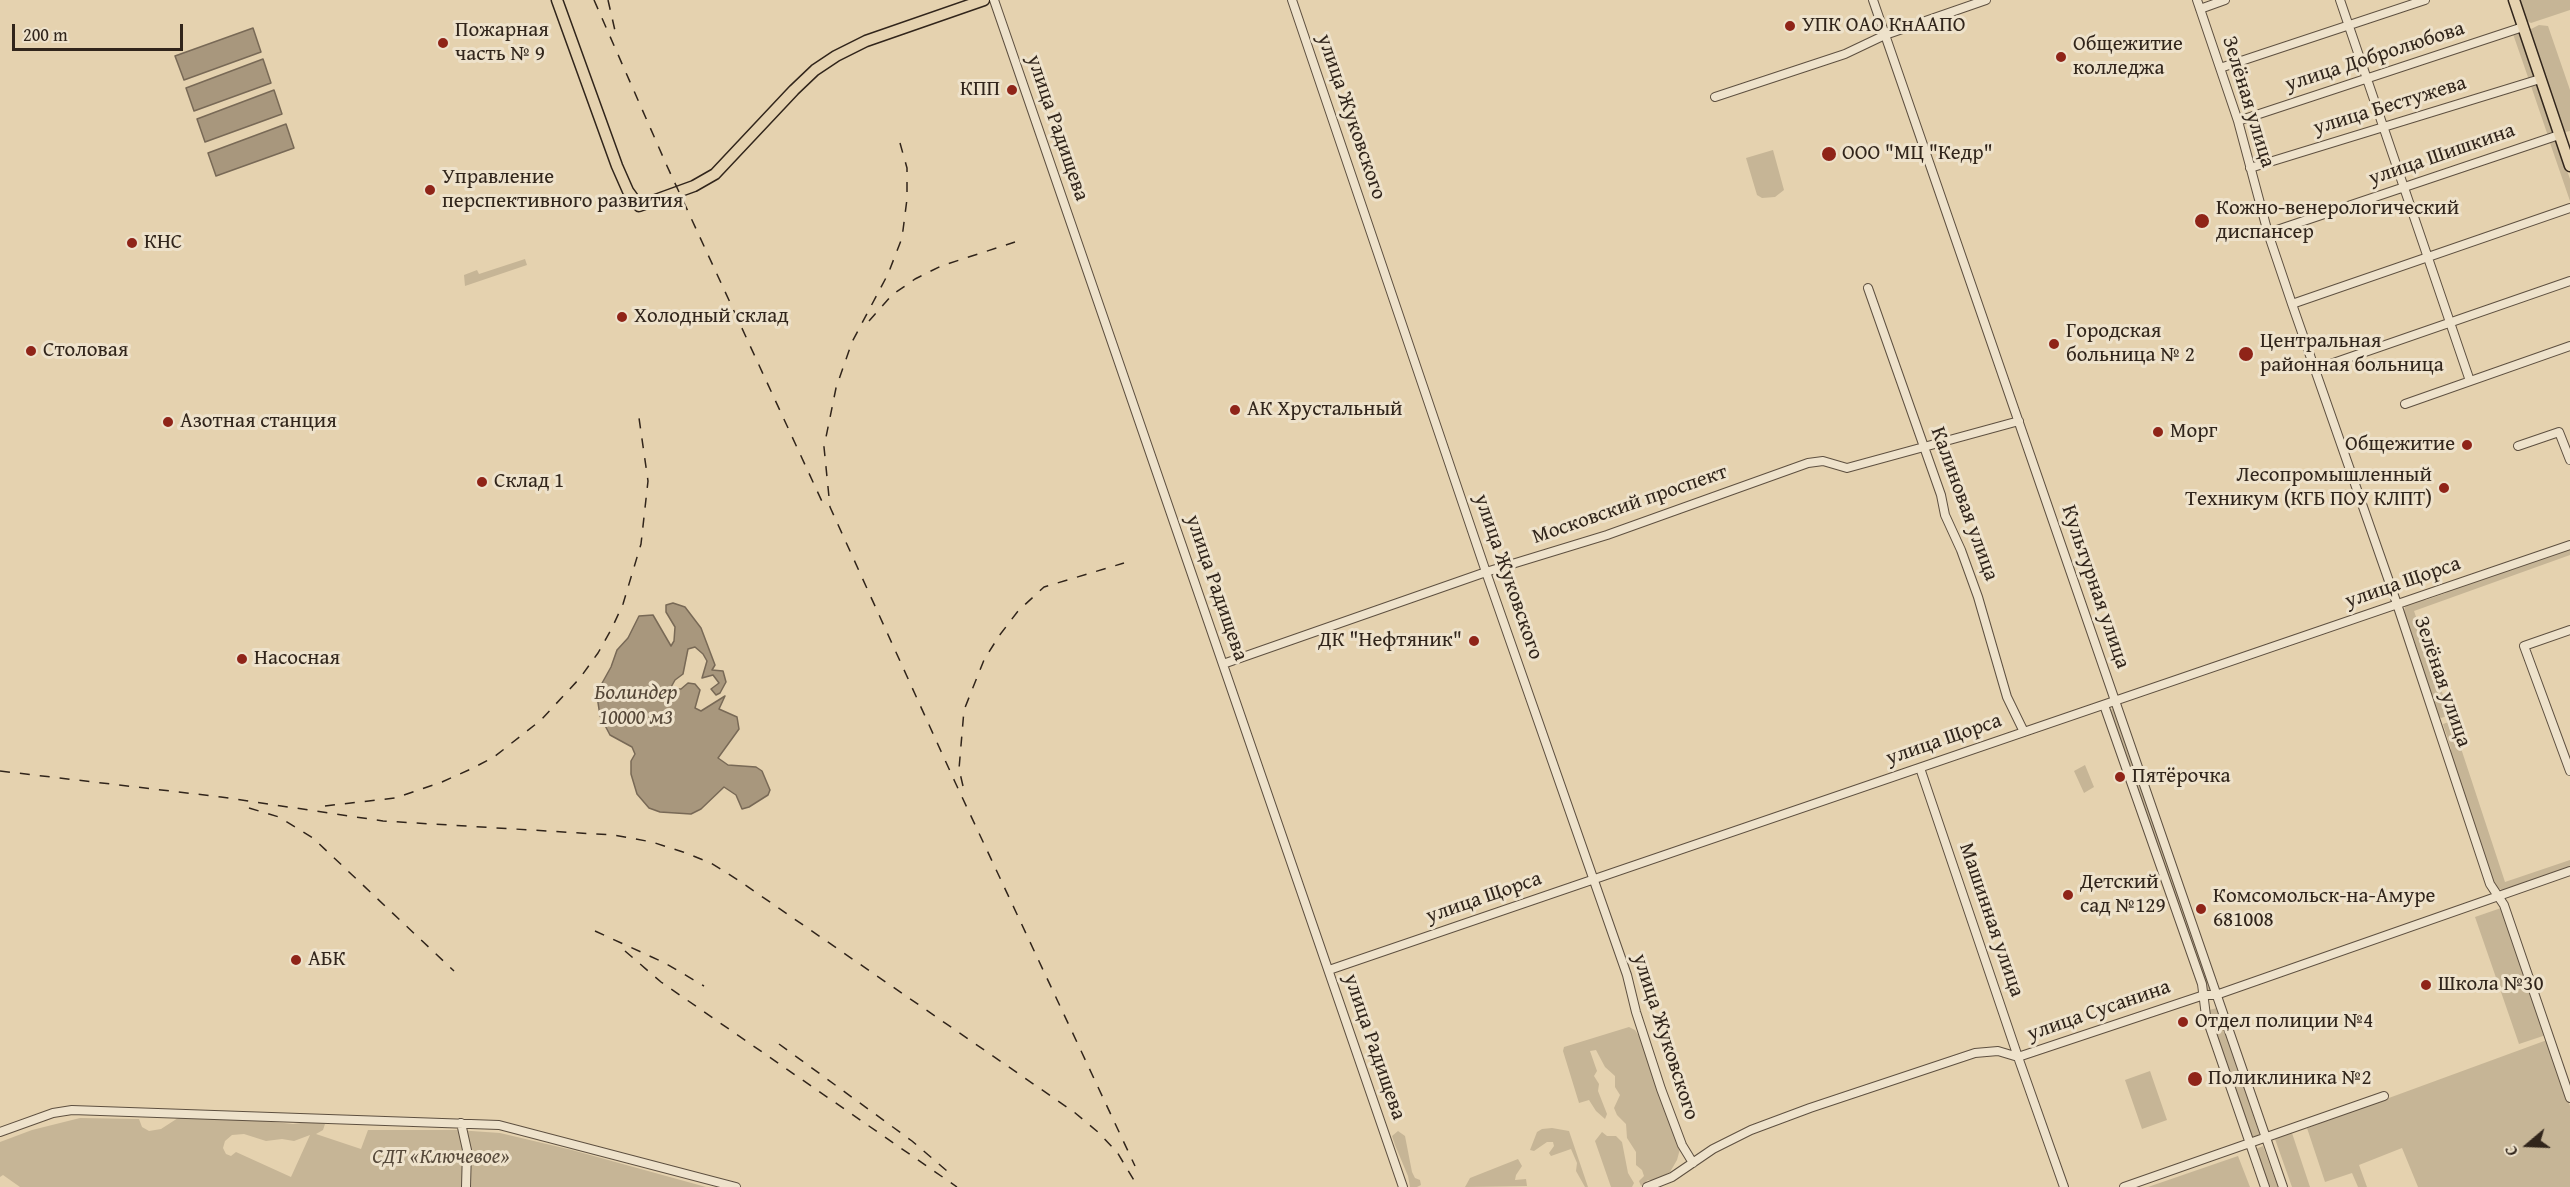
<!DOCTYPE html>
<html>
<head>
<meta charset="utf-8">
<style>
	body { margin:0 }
	#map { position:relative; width:2570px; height:1187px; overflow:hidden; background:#e5d2af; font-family:"Gentium Book Plus",serif }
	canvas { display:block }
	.north { position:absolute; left:2498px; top:1115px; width:60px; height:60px; -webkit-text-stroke:4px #eee2cb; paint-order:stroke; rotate:251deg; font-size:16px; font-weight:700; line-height:24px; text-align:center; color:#31251b }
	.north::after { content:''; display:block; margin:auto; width:21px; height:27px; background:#31251b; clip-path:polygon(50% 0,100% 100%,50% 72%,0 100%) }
	.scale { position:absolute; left:12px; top:24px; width:171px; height:27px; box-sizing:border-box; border:3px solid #31251b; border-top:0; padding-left:8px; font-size:18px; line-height:21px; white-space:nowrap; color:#31251b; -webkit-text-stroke:4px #eee2cb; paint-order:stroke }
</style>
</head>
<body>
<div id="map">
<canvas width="2570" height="1187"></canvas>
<div class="north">С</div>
<div class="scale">200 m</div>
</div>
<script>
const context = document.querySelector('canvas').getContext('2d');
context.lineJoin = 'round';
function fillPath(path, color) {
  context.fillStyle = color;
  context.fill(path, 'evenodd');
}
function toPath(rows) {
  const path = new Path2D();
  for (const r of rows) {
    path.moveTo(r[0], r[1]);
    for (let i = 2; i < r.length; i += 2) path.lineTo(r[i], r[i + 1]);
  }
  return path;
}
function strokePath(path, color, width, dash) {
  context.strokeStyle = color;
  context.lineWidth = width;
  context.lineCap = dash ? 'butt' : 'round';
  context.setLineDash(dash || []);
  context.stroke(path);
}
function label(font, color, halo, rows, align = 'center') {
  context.font = font + ' "Gentium Book Plus",serif';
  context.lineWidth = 6;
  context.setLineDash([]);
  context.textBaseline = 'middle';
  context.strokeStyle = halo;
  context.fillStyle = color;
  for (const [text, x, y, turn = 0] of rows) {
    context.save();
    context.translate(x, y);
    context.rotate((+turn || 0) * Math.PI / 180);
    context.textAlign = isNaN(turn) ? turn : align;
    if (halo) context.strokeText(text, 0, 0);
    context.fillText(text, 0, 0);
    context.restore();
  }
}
const green = toPath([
	[2517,0,2570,0,2570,10,2531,23,2525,20],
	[2539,25,2548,26,2570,90,2570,131,2565,132,2559,123,2529,30],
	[2519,33,2522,35,2535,77,2529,80,2513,34],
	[2538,85,2547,116,2553,130,2548,136,2531,86],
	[2549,140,2557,141,2570,179,2570,201],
	[1773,150,1784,190,1775,197,1762,198,1757,195,1746,158],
	[525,259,527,265,465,286,464,275,477,270,479,274],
	[2570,548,2570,555,2414,611,2450,715,2441,718,2437,715,2404,611,2405,607,2408,603,2422,598,2426,600,2446,593,2450,588],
	[2115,708,2212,989,2210,993,2207,991,2110,710],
	[2452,721,2505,882,2570,860,2570,867,2502,890,2495,887,2450,754,2451,749,2443,724],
	[2085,765,2094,787,2084,793,2074,771],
	[2501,908,2546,1035,2519,1044,2475,917],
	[2217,1008,2260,1135,2252,1138,2209,1010],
	[1629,1027,1635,1030,1642,1041,1647,1060,1680,1149,1677,1160,1670,1172,1656,1180,1648,1180,1641,1186,1639,1181,1644,1176,1642,1170,1636,1165,1636,1152,1627,1138,1626,1124,1617,1115,1614,1108,1620,1095,1615,1087,1615,1076,1605,1067,1596,1050,1590,1051,1597,1071,1594,1076,1599,1084,1598,1091,1607,1114,1605,1119,1596,1111,1589,1100,1579,1103,1563,1051,1564,1047],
	[2547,1040,2570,1106,2570,1187,2418,1187,2402,1148,2359,1165,2367,1187,2358,1187,2352,1173,2325,1182,2307,1128],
	[2150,1071,2167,1120,2142,1129,2125,1080],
	[209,1117,228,1120,244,1119,293,1124,316,1121,325,1124,323,1130,316,1134,361,1149,368,1130,457,1130,500,1133,572,1150,706,1187,20,1187,3,1175,0,1177,0,1142,32,1130,80,1118,139,1119,142,1127,149,1131,161,1129,178,1118],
	[244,1134,266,1141,282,1139,294,1141,310,1135,291,1177,236,1152,231,1156,226,1154,223,1148,225,1141,232,1135],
	[1552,1128,1569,1131,1588,1187,1585,1187,1576,1171,1577,1163,1571,1149,1551,1156,1549,1153,1554,1146,1553,1142,1547,1142,1534,1151,1530,1150,1537,1132,1542,1129],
	[1398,1131,1405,1136,1412,1172,1415,1178,1420,1180,1421,1185,1417,1187,1410,1187,1408,1176,1395,1145,1392,1136],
	[1602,1132,1607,1136,1616,1136,1622,1142,1628,1173,1634,1183,1632,1187,1611,1187,1595,1141],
	[2292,1133,2310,1187,2292,1187,2275,1139],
	[2263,1146,2278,1187,2269,1187,2256,1149],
	[2238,1156,2250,1187,2148,1187],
	[1518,1159,1522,1166,1516,1175,1515,1180,1526,1179,1527,1186,1465,1187,1470,1178]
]);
const water = toPath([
	[253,28,261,52,184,80,175,56,253,28],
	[263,59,271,83,194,111,186,88,263,59],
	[274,90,282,114,205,142,197,119,274,90],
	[286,124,294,148,216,176,208,153,286,124],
	[673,603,685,607,701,628,715,665,712,670,723,671,726,682,720,693,716,695,711,689,719,683,713,675,702,678,707,661,703,654,695,647,688,649,683,674,675,680,670,689,681,689,688,683,695,684,700,690,695,708,701,711,725,696,719,709,737,717,739,729,718,758,728,765,756,767,762,771,770,790,768,795,749,807,742,809,736,795,724,787,701,809,691,814,660,812,649,808,637,794,631,774,631,761,635,754,632,747,610,735,600,716,597,696,601,685,611,667,617,650,628,638,639,616,653,615,671,646,674,641,675,627,666,612,666,605,673,603]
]);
const minor = toPath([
	[994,0,1403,1187],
	[1292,0,1486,572,1627,975,1636,1012,1661,1089,1682,1145,1693,1163],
	[1873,0,2283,1187],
	[2197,0,2238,121,2268,233,2292,304,2397,604,2490,884,2504,905,2570,1098],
	[2340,0,2470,381],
	[2200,9,2225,0],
	[2220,68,2425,0],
	[1715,97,1845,54,1885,35,1986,0],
	[2238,121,2523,27],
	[2250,168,2540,79],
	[2268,233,2559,135],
	[1868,288,1941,495,1945,515,1961,550,1978,597,2007,697,2024,732],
	[2292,304,2570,208],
	[2316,369,2570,281],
	[2405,404,2570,346],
	[2518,446,2559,432,2570,460],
	[2570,630,2524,646,2570,771],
	[1223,664,1486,572,1607,535,1808,463,1823,461,1847,468,2019,421],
	[2104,705,2202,984,2206,1016,2265,1187],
	[1920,768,2018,1057,2064,1187],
	[1329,970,2570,545],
	[461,1123,467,1150,466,1187],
	[0,1132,53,1113,72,1110,499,1125,736,1187],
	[1647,1187,1672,1177,1713,1149,1751,1130,1810,1108,1975,1053,1998,1051,2018,1057,2204,995,2216,995,2570,871],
	[2124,1187,2384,1096]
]);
const major = toPath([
	[557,0,617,166,628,191,639,206,694,186,715,174,794,90,815,70,836,56,866,41,984,0],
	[2514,0,2570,166]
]);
const rail = toPath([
	[594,0,667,166,825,508],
	[608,0,616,35],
	[900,143,907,168,907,199,902,238,888,274,852,342,836,388,824,447,830,507,955,782,1135,1166],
	[869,321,892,295,915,279,941,266,1015,242],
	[0,771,221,797,383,821,613,835,652,842,683,852,711,863,738,880,1074,1112,1098,1132,1117,1152,1138,1187],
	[963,786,959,769,964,710,984,660,999,636,1018,611,1044,587,1124,563],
	[325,806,395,798,442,782,473,768,494,757,541,720,580,678,598,653,612,628,623,604,641,544,648,481,639,418],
	[249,808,279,817,313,838,454,971],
	[595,931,665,963,704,986],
	[625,951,661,982,957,1187],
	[779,1044,912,1141,947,1171]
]);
const markers = [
	[1790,26,6,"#8f2418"],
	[443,43,6,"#8f2418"],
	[2061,57,6,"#8f2418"],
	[1012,90,6,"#8f2418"],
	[1829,154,8,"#8f2418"],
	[430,190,6,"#8f2418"],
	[2202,221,8,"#8f2418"],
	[132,243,6,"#8f2418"],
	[622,317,6,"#8f2418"],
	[2054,344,6,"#8f2418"],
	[31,351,6,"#8f2418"],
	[2246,354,8,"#8f2418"],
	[1235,410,6,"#8f2418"],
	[168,422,6,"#8f2418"],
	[2158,432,6,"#8f2418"],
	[2467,445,6,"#8f2418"],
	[482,482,6,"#8f2418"],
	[2444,488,6,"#8f2418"],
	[1474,641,6,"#8f2418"],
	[242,659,6,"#8f2418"],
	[2120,777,6,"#8f2418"],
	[2068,895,6,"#8f2418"],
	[2201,909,6,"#8f2418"],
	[296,960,6,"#8f2418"],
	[2426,985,6,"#8f2418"],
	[2183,1022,6,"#8f2418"],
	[2195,1079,8,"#8f2418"]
];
const poiNames = [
	["УПК ОАО КнААПО",1802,26],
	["Пожарная",455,31],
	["часть № 9",455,55],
	["Общежитие",2073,45],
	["колледжа",2073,69],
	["КПП",1000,90,"right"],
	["ООО \"МЦ \"Кедр\"",1842,154],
	["Управление",442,178],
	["перспективного развития",442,202],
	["Кожно-венерологический",2216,209],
	["диспансер",2216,233],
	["КНС",144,243],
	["Холодный склад",634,317],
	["Городская",2066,332],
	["больница № 2",2066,356],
	["Центральная",2260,342],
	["районная больница",2260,366],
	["Столовая",43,351],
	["АК Хрустальный",1247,410],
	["Азотная станция",180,422],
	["Морг",2170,432],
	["Общежитие",2455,445,"right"],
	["Лесопромышленный",2432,476,"right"],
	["Техникум (КГБ ПОУ КЛПТ)",2432,500,"right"],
	["Склад 1",494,482],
	["ДК \"Нефтяник\"",1462,641,"right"],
	["Насосная",254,659],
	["Пятёрочка",2132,777],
	["Детский",2080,883],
	["сад №129",2080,907],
	["Комсомольск-на-Амуре",2213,897],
	["681008",2213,921],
	["АБК",308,960],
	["Школа №30",2438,985],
	["Отдел полиции №4",2195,1022],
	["Поликлиника №2",2208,1079]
];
const streetNames = [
	["улица Добролюбова",2375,57,-18],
	["Зелёная улица",2248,102,73],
	["улица Бестужева",2390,106,-17],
	["улица Жуковского",1351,117,71],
	["улица Радищева",1057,128,71],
	["улица Шишкина",2442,155,-19],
	["Калиновая улица",1964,504,70],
	["Московский проспект",1630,505,-19],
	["улица Жуковского",1508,577,71],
	["улица Щорса",2403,583,-19],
	["Культурная улица",2095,587,71],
	["улица Радищева",1216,588,71],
	["Зелёная улица",2442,682,71],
	["улица Щорса",1944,740,-19],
	["улица Щорса",1484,898,-19],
	["Машинная улица",1991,920,71],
	["улица Сусанина",2099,1011,-19],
	["улица Жуковского",1665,1037,72],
	["улица Радищева",1374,1047,71]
];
const parkNames = [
	["СДТ «Ключевое»",441,1158]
];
const waterNames = [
	["Болиндер",636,693],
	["10000 м3",636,718]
];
fillPath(green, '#c6b596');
fillPath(water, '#a8977d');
strokePath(water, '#786956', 1.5);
strokePath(minor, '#5e5040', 10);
strokePath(major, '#31251b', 13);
strokePath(minor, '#eee2cb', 8);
strokePath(major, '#e5d2af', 10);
strokePath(rail, '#31251b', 1.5, [10, 10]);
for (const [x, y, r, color] of markers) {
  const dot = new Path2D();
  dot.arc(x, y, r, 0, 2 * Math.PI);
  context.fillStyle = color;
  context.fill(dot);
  strokePath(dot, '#eee2cb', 2);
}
label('21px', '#31251b', '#eee2cb', poiNames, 'left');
label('21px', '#31251b', '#eee2cb', streetNames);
label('italic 21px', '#56493a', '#eee2cb', parkNames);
label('italic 22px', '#554738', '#eee2cb', waterNames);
</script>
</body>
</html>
